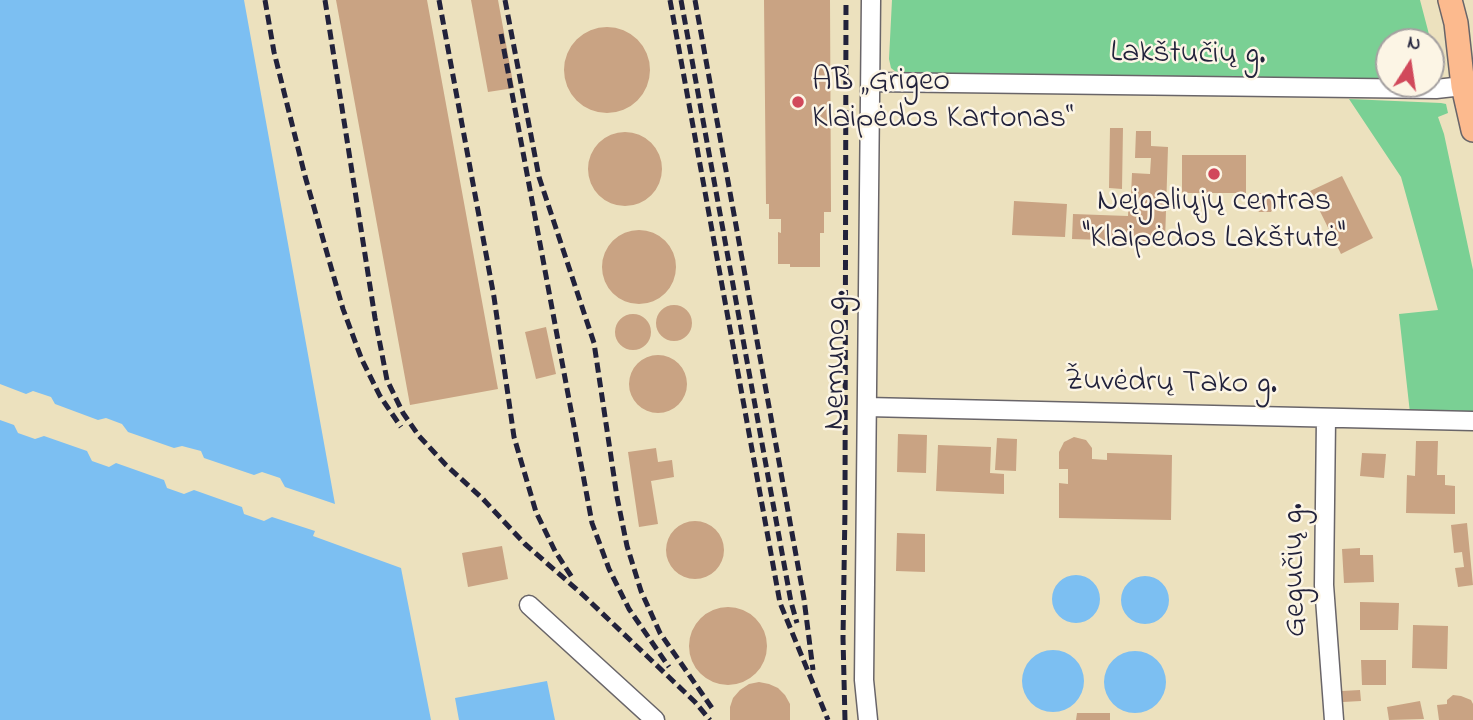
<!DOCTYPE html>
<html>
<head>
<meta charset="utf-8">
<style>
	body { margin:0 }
	#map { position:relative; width:1473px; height:720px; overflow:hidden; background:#ece1be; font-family:"Indie Flower",sans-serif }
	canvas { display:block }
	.north { position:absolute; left:1375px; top:28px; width:70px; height:70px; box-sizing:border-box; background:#fcf5e5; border:2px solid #a5a1a1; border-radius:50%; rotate:12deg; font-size:19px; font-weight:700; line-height:28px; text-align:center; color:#22223b }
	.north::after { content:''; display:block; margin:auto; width:24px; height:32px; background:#d1495b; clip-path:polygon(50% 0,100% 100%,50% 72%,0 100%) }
</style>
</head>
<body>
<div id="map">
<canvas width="1473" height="720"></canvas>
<div class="north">N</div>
</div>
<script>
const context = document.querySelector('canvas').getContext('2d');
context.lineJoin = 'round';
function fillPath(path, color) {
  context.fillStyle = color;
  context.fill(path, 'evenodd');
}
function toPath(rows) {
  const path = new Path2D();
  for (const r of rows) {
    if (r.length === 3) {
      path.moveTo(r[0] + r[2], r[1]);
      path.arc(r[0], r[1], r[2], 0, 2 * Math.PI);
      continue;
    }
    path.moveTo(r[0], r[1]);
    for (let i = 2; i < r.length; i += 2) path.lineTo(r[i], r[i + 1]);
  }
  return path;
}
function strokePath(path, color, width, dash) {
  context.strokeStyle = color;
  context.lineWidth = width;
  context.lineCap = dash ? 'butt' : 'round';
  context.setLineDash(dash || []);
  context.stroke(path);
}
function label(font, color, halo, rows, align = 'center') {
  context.font = font + ' "Indie Flower",sans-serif';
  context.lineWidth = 5;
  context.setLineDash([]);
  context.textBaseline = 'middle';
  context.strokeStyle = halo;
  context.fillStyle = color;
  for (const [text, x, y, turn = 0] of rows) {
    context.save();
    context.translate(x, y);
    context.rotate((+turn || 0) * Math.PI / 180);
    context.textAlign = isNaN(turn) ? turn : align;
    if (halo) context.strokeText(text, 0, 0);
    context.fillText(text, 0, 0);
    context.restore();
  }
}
const green = toPath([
	[892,0,1420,0,1431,42,1389,42,1389,82,905,75,896,72,891,68,889,59],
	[1349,99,1441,103,1446,104,1448,113,1438,117,1444,134,1473,270,1473,414,1410,413,1399,314,1438,310,1401,177]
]);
const water = toPath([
	[0,0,244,0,335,504,285,487,280,478,262,472,254,475,204,458,201,451,182,446,174,448,128,432,122,424,106,418,98,420,55,404,51,397,33,391,26,394,0,384],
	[0,420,14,425,18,433,35,439,44,436,87,451,92,461,109,467,116,463,164,480,167,488,184,494,194,490,242,507,244,514,264,521,272,517,315,531,313,536,401,568,431,720,0,720],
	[1076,599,24],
	[1145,600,24],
	[1053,681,31],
	[1135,682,31],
	[547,681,555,720,459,720,455,698]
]);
const building = toPath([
	[336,0,427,0,498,389,410,405],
	[471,0,498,0,514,88,488,92],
	[764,0,830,0,831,212,824,212,824,233,820,233,820,267,790,267,790,264,778,264,778,232,781,233,781,219,769,219,769,204,766,204],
	[607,70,43],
	[1110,128,1123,128,1122,189,1109,188],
	[1136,131,1151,131,1151,146,1168,147,1165,242,1072,239,1073,214,1128,216,1129,195,1131,195,1132,173,1150,174,1151,158,1135,158],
	[625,169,37],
	[1182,155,1246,155,1246,193,1182,193],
	[1342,176,1373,238,1341,254,1310,191],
	[1259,193,1271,193,1276,203,1271,212,1259,212,1254,203],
	[1014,201,1067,204,1065,237,1012,235],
	[639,267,37],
	[674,323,18],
	[633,332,18],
	[546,327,556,374,536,379,525,332],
	[658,384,29],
	[898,434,927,435,926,473,897,472],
	[1074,437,1086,440,1092,448,1092,459,1107,460,1107,453,1172,455,1171,520,1059,518,1059,483,1068,484,1068,469,1059,469,1059,452,1064,442],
	[997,438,1017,439,1016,471,995,470],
	[1416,441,1438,441,1437,475,1445,475,1445,485,1455,486,1455,514,1406,513,1407,475,1415,476],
	[938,445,991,447,990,473,1004,474,1004,494,936,491],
	[656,448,658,462,672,460,674,477,651,481,658,524,639,527,628,452],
	[1362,453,1386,454,1384,478,1360,476],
	[695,550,29],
	[1467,523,1473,585,1458,587,1455,568,1464,567,1462,552,1454,553,1451,525],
	[897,533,925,534,925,572,896,571],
	[502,546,508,579,468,587,462,553],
	[1360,548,1360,555,1373,555,1374,582,1344,583,1342,549],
	[1360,602,1399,603,1398,630,1360,630],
	[728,646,39],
	[1413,625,1448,626,1447,669,1412,668],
	[1361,660,1386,660,1386,685,1362,685],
	[759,682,769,684,778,688,785,695,790,704,790,720,730,720,730,707,733,698,740,690,749,684],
	[1360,690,1361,701,1343,702,1342,691],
	[1453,695,1461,696,1471,700,1473,704,1473,720,1439,720,1437,705,1447,704,1447,700],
	[1420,701,1424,719,1389,720,1387,707],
	[1077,713,1110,713,1110,720,1076,720]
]);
const minor = toPath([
	[871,82,1436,89,1463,86],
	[867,407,1473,421],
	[1326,419,1324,585,1334,720],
	[529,605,655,720],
	[868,720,864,680,871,0]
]);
const major = toPath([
	[1450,0,1456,23,1463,86,1473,130]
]);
const rail = toPath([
	[265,0,274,52,305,176,343,309,362,360,380,396,401,427],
	[325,0,375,318,387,380,403,413,419,436,446,465,482,498,525,544,582,594,695,702,710,720],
	[439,0,494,297,514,437,536,512,555,551,573,579],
	[505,0,539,177,594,343,617,497,627,546,641,591,660,633,712,708],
	[670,0,780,603,828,720],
	[681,0,791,602,797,623],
	[695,0,804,599,813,670],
	[501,34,592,523,609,569,629,609,669,667],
	[845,720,843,638,845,509,846,0]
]);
const markers = [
	[798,102,7,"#d1495b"],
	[1214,174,7,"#d1495b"]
];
const streetNames = [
	["Lakštučių g.",1188,56,1],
	["Nemuno g.",838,360,-89],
	["Žuvėdrų Tako g.",1171,385,1],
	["Gegučių g.",1297,570,-91]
];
const poiNames = [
	["AB „Grigeo",812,84],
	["Klaipėdos Kartonas“",812,121],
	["Neįgaliųjų centras",1214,204,"center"],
	["\"Klaipėdos Lakštutė\"",1214,241,"center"]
];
fillPath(green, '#7ad094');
fillPath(water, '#7cbff2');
fillPath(building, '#c9a383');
strokePath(minor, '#696569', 21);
strokePath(major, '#696569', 26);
strokePath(minor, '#fff', 18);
strokePath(major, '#fcba8e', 23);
strokePath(rail, '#22223b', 5, [10, 5]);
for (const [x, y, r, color] of markers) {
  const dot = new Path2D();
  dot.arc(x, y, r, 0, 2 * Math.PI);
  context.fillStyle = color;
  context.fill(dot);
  strokePath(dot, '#fcf5e5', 2.5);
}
label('32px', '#22223b', '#fcf5e5', streetNames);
label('32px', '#22223b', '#fcf5e5', poiNames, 'left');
</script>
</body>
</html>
